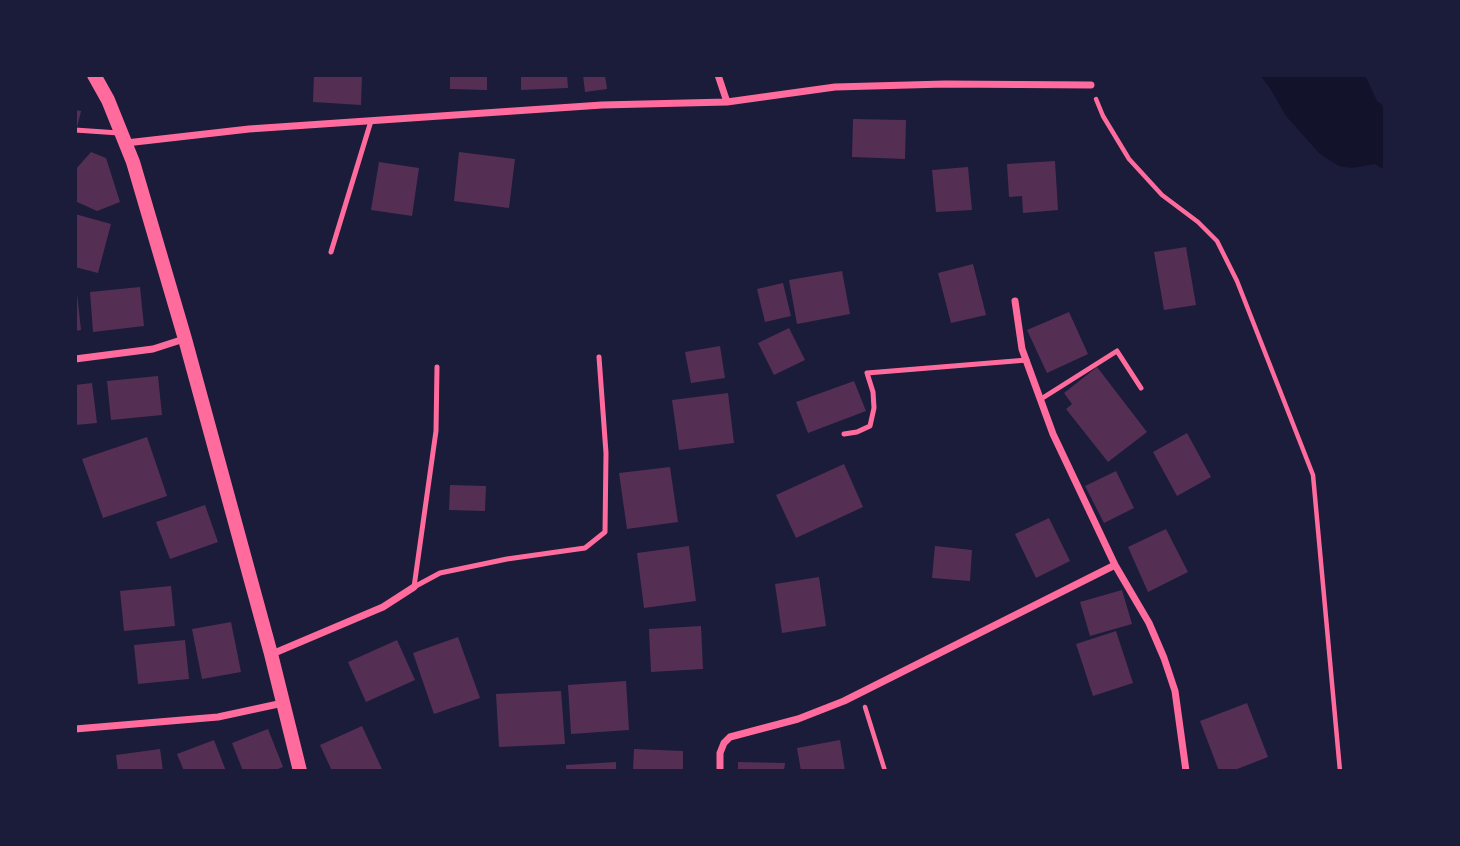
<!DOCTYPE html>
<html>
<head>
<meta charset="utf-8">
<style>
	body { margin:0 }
	#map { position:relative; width:1460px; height:846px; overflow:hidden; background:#1b1b3a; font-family:Montserrat,sans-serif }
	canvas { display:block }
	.frame { position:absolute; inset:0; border:77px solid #1b1b3a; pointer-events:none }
</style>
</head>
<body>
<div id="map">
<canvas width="1460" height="846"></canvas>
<div class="frame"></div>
</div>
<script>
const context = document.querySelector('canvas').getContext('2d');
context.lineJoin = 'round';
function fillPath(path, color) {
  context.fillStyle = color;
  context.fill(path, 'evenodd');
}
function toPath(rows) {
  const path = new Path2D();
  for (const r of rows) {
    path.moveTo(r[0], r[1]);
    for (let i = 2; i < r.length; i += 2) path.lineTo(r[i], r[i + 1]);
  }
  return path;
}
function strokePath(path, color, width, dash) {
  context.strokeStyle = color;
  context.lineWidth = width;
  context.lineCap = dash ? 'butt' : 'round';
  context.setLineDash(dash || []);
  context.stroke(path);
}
const water = toPath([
	[1260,75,1365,75,1377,101,1385,107,1385,170,1375,164,1352,168,1339,166,1320,154,1286,116,1270,88]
]);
const building = toPath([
	[314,75,362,75,361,105,313,102],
	[450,75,487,75,487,90,450,89],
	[521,75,567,75,568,88,521,90],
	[583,75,605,75,607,89,585,92],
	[75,110,81,111,76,132,75,132],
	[853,119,906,120,905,159,852,157],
	[91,152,106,158,120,202,97,211,75,201,75,170],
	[459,152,515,159,509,208,454,201],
	[1055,161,1058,210,1023,213,1022,196,1009,197,1007,164],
	[379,162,419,168,412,216,371,210],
	[968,167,972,210,936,212,932,170],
	[75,214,111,224,98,273,75,267],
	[1186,247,1196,305,1164,310,1154,252],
	[973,264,986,315,951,323,938,273],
	[842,271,850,314,797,324,789,280],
	[783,283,791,316,765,322,757,289],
	[140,287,144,326,93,332,90,292],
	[75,293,77,293,81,330,75,331],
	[1069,312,1088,354,1047,373,1027,330],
	[789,328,805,360,774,375,758,343],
	[720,346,725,378,691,383,685,352],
	[1097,367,1147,432,1108,462,1066,409,1072,404,1064,393],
	[158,376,162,415,111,420,107,381],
	[854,381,866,411,808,433,796,402],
	[92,383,97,423,75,425,75,385],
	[728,393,734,443,679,450,672,400],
	[1187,433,1211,477,1177,496,1153,452],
	[147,437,167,496,103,518,82,459],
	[844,464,863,507,796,538,776,495],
	[670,467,678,522,627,529,619,473],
	[1116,471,1134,508,1104,523,1085,486],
	[450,485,486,486,485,511,449,510],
	[205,505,218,542,170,559,156,522],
	[1049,518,1070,561,1036,578,1015,534],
	[1166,529,1188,572,1148,592,1128,547],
	[689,546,696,601,644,608,637,553],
	[935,546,972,550,970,581,932,578],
	[819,577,826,626,782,633,775,584],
	[171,586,175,626,124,631,120,591],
	[1122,590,1132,624,1090,636,1080,602],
	[231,622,241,672,202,679,192,629],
	[701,626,703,669,651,672,649,629],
	[1116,631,1133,683,1093,696,1076,644],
	[458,637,480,698,434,714,413,653],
	[185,640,189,679,138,684,134,645],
	[397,640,415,680,366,702,348,662],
	[626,681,629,730,571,734,568,685],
	[561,691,565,744,499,747,496,694],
	[1247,703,1268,757,1232,771,1219,771,1200,721],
	[362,726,382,769,378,771,332,771,320,745],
	[268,729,283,767,273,771,243,771,232,743],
	[214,740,226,771,184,771,177,754],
	[840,740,845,771,801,771,797,748],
	[160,749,163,771,118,771,116,755],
	[634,749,683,751,683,771,633,771],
	[616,762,616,771,566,771,566,765],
	[738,762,785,763,784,771,738,771]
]);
const path = toPath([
	[1096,99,1103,116,1129,159,1162,195,1198,222,1217,241,1237,281,1313,475,1340,771],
	[865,707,885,771]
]);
const service = toPath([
	[75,130,119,133],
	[331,252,371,121],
	[1041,399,1117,351,1141,388],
	[844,434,857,432,870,426,874,408,873,392,867,373,1027,360],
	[414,587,440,573,507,559,585,548,605,532,606,453,599,357],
	[414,587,436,431,437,367]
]);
const minor = toPath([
	[718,75,727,102],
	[126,143,249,129,602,105,727,102,835,87,945,84,1091,85],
	[1015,301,1022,349,1053,434,1115,565,1149,623,1164,658,1175,691,1186,771],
	[75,359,153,349,184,339],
	[272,654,383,607,414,587],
	[75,729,218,717,283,703],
	[720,771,720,753,724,743,730,737,798,719,844,701,1115,565]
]);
const secondary = toPath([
	[94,75,108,100,133,162,185,339,271,654,300,771]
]);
fillPath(water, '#12122b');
fillPath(building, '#542f53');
strokePath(path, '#ff6b9d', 4.5);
strokePath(service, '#ff6b9d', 5);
strokePath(minor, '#ff6b9d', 7);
strokePath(secondary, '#ff6b9d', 14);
</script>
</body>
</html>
